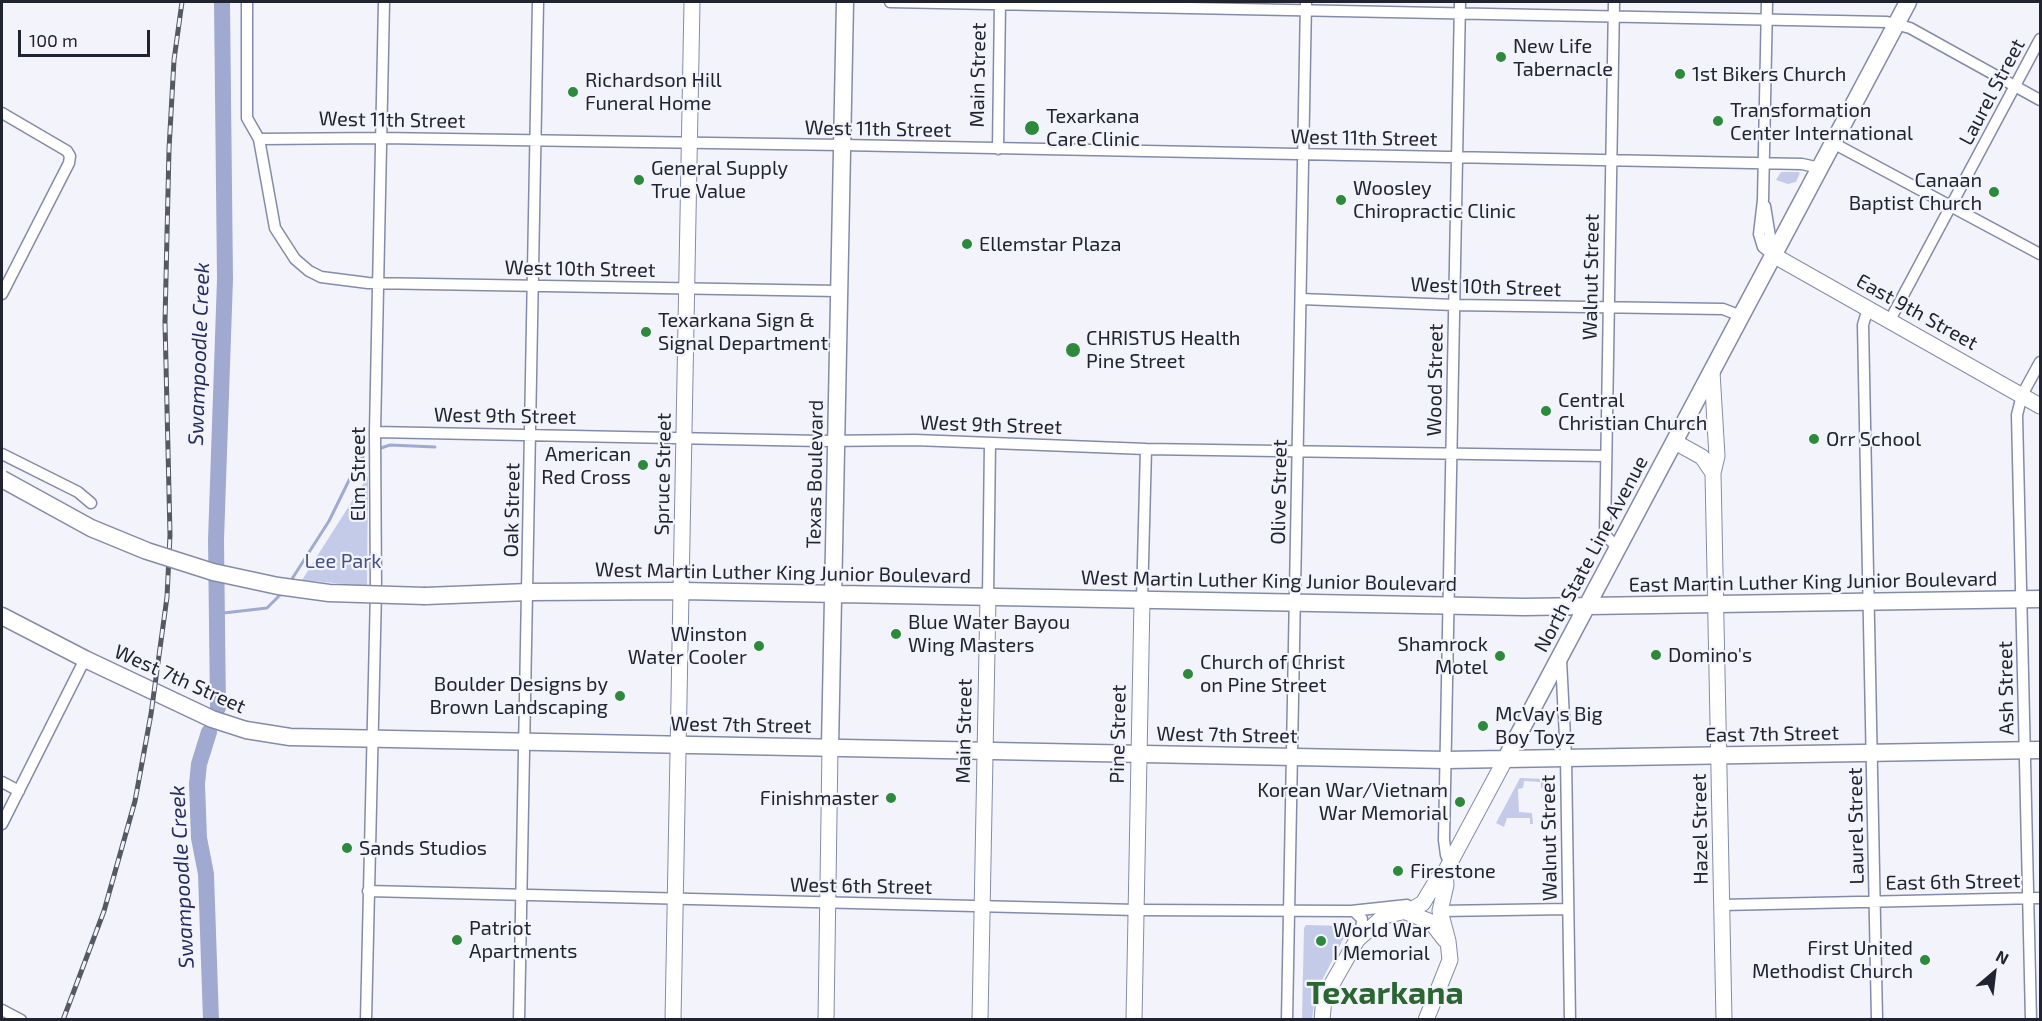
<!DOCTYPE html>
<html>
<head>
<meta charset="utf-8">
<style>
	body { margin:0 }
	#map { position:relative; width:2042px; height:1021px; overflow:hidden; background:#f3f4fb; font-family:"Exo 2",sans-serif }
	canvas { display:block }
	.frame { position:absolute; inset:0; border:3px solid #202430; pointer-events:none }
	.north { position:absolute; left:1964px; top:943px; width:60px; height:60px; -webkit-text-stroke:4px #f3f4fb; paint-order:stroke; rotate:28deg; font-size:16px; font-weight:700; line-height:24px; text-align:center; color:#202430 }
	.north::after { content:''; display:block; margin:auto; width:21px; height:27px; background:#202430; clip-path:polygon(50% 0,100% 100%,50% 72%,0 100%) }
	.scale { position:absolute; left:18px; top:30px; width:132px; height:27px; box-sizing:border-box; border:3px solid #202430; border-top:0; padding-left:8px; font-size:18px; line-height:21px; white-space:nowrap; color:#202430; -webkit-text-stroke:4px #f3f4fb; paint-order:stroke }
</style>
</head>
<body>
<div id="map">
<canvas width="2042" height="1021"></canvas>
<div class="frame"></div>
<div class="north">N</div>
<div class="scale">100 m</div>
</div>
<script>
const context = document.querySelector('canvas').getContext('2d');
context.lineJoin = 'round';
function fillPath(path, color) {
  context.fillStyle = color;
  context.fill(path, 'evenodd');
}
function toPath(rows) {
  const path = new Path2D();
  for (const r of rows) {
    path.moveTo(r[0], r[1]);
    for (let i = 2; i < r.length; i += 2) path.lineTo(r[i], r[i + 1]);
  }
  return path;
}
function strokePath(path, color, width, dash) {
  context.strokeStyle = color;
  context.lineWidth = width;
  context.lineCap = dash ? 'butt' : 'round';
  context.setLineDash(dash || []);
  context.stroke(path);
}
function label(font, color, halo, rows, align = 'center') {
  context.font = font + ' "Exo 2",sans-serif';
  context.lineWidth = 4.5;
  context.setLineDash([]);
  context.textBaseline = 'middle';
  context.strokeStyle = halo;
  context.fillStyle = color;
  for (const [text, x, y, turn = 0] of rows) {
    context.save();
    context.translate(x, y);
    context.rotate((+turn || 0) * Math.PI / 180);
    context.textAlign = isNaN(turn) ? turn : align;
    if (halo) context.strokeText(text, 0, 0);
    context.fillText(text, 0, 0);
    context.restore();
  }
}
const green = toPath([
	[1781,172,1798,172,1800,173,1796,182,1788,184,1776,180],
	[368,476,367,586,302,580],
	[1520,778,1548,779,1548,789,1541,788,1541,782,1524,781,1523,788,1518,789,1519,812,1532,813,1533,824,1530,824,1530,818,1507,818,1504,827,1496,823],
	[1306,925,1346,926,1349,928,1316,992,1312,1019,1302,1019,1304,928]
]);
const stream = toPath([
	[381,448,390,445,435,447],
	[290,582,329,521,357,464,363,457],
	[215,614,267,608,283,592]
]);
const river = toPath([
	[218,708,216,540,225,279,222,2],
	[209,732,199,764,197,784,199,838,206,874,211,1020]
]);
const street = toPath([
	[247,2,247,118,259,139,275,228,295,259,309,271,321,277,368,283,838,291],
	[890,2,1887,22,1910,28,2040,100],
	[1614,2,1605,535,1618,548],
	[1767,2,1763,200,1759,234,1763,247,1773,255],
	[2,113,67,151,70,156,69,163,2,294],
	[259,139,381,138,842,145,1802,164,1820,168],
	[1833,143,2040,254],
	[998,149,1000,2],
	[1765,206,1773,255],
	[1301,299,1454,305,1723,309,1741,316],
	[1868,308,1863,325,1877,1020],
	[1890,320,2040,39],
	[375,432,821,441,915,440,1146,449,1606,456],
	[2,454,78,492,91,503],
	[988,597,990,443],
	[1142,600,1146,449],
	[1561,660,1566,757,1570,1020],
	[2,782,19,791],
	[2,824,85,659],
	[1450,863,1446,855,1444,840,1460,2],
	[368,891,1136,910,1351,911,1407,905],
	[1722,905,2040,898],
	[1354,911,1362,919,1361,934],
	[1440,911,1567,909],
	[2,1010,21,1020],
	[366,1020,376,591,375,432,384,2],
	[519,1020,538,2],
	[1287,1020,1306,2],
	[2031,1020,2017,415,2022,395,2040,362]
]);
const secondary = toPath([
	[1773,255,2040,406],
	[1712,372,1717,456,1713,473],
	[1675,442,1702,457,1713,473,1724,1020],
	[1406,912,1431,922,1445,940],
	[673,1020,692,2],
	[826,1020,830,747],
	[980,1020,988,597],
	[1134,1020,1142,600],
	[1322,1020,1324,998,1357,940,1384,916,1411,910,1423,903,1438,878,1445,872,1505,760],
	[1426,1020,1450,960,1448,941,1440,911,1446,885,1445,872]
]);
const primary = toPath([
	[425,596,529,592,682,591,1524,607,2040,599],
	[2,616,85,659,212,719,246,730,290,737,1446,760,2040,750],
	[830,747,845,2],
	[1505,760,1908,2]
]);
const rail = toPath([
	[63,1020,104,911,135,801,151,714,167,597,170,535,165,322,169,149,174,60,182,2]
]);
const primaryBridge = toPath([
	[2,479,91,528,147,551,213,572,278,586,329,593,425,596]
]);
const markers = [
	[1501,57,6,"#2d8a3c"],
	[1680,74,6,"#2d8a3c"],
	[573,92,6,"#2d8a3c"],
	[1718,121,6,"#2d8a3c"],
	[1032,128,8,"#2d8a3c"],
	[639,180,6,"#2d8a3c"],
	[1994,192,6,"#2d8a3c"],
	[1341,200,6,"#2d8a3c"],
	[967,244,6,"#2d8a3c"],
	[646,332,6,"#2d8a3c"],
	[1073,350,8,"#2d8a3c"],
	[1546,411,6,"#2d8a3c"],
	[1814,439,6,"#2d8a3c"],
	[643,465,6,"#2d8a3c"],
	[896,634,6,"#2d8a3c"],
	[759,646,6,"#2d8a3c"],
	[1656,655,6,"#2d8a3c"],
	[1500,656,6,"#2d8a3c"],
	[1188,674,6,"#2d8a3c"],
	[620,696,6,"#2d8a3c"],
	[1483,726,6,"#2d8a3c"],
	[891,798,6,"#2d8a3c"],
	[1460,802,6,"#2d8a3c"],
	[347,848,6,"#2d8a3c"],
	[1398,871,6,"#2d8a3c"],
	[457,940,6,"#2d8a3c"],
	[1321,941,6,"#2d8a3c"],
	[1925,960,6,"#2d8a3c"]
];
const poiNames = [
	["New Life",1513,46],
	["Tabernacle",1513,69],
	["1st Bikers Church",1692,74],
	["Richardson Hill",585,80],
	["Funeral Home",585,103],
	["Transformation",1730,110],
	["Center International",1730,133],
	["Texarkana",1046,116],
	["Care Clinic",1046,139],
	["General Supply",651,168],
	["True Value",651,191],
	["Canaan",1982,180,"right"],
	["Baptist Church",1982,203,"right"],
	["Woosley",1353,188],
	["Chiropractic Clinic",1353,211],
	["Ellemstar Plaza",979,244],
	["Texarkana Sign &",658,320],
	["Signal Department",658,343],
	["CHRISTUS Health",1086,338],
	["Pine Street",1086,361],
	["Central",1558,400],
	["Christian Church",1558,423],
	["Orr School",1826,439],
	["American",631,454,"right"],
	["Red Cross",631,477,"right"],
	["Blue Water Bayou",908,622],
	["Wing Masters",908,645],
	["Winston",747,634,"right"],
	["Water Cooler",747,657,"right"],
	["Shamrock",1488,644,"right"],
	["Motel",1488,667,"right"],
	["Domino's",1668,655],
	["Church of Christ",1200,662],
	["on Pine Street",1200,685],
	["Boulder Designs by",608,684,"right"],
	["Brown Landscaping",608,707,"right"],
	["McVay's Big",1495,714],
	["Boy Toyz",1495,737],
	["Korean War/Vietnam",1448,790,"right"],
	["War Memorial",1448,813,"right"],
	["Finishmaster",879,798,"right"],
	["Sands Studios",359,848],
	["Firestone",1410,871],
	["Patriot",469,928],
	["Apartments",469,951],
	["World War",1333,930],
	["I Memorial",1333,953],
	["First United",1913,948,"right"],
	["Methodist Church",1913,971,"right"]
];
const streetNames = [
	["Main Street",978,75,-89],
	["Laurel Street",1992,92,-62],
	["West 11th Street",392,120,1],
	["West 11th Street",878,129,1],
	["West 11th Street",1364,138,1],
	["West 10th Street",580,269,1],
	["Walnut Street",1591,277,-89],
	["West 10th Street",1486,287,2],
	["East 9th Street",1917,312,29],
	["Wood Street",1435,380,-89],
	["West 9th Street",505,416,1],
	["West 9th Street",991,425,2],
	["Elm Street",358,474,-90],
	["Spruce Street",663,474,-89],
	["Texas Boulevard",815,474,-89],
	["Olive Street",1279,492,-89],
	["Oak Street",512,510,-89],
	["North State Line Avenue",1591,554,-62],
	["West Martin Luther King Junior Boulevard",783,573,1],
	["West Martin Luther King Junior Boulevard",1269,581,1],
	["East Martin Luther King Junior Boulevard",1813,582,-1],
	["West 7th Street",180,679,24],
	["Ash Street",2006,688,-91],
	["West 7th Street",741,725,1],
	["Main Street",964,731,-89],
	["Pine Street",1118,734,-89],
	["East 7th Street",1772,734,-1],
	["West 7th Street",1227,735,1],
	["Laurel Street",1856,826,-91],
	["Hazel Street",1700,829,-91],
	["Walnut Street",1549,838,-91],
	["East 6th Street",1953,882,-1],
	["West 6th Street",861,886,1]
];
const parkNames = [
	["Lee Park",343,561]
];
const waterNames = [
	["Swampoodle Creek",199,354,-88],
	["Swampoodle Creek",182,877,-93]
];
const townNames = [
	["Texarkana",1385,993]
];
fillPath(green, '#c3cbe8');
strokePath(stream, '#a0aad1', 3);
strokePath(river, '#a0aad1', 16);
strokePath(street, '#838ba9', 13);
strokePath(secondary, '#838ba9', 17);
strokePath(primary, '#838ba9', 19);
strokePath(street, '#fff', 10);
strokePath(secondary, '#fff', 15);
strokePath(primary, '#fff', 16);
strokePath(rail, '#555963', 5);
strokePath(rail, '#f3f4fb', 3, [9]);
strokePath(primaryBridge, '#838ba9', 19, []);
strokePath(primaryBridge, '#fff', 16);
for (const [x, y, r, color] of markers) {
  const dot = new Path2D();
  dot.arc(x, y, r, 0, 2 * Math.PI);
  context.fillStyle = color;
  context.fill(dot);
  strokePath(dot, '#f3f4fb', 2);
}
label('20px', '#202430', '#f3f4fb', poiNames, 'left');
label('20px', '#202430', '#f3f4fb', streetNames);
label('20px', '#445084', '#f3f4fb', parkNames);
label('italic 21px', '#242c5d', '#f3f4fb', waterNames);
label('bold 32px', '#2b6532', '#f3f4fb', townNames);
</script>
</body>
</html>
